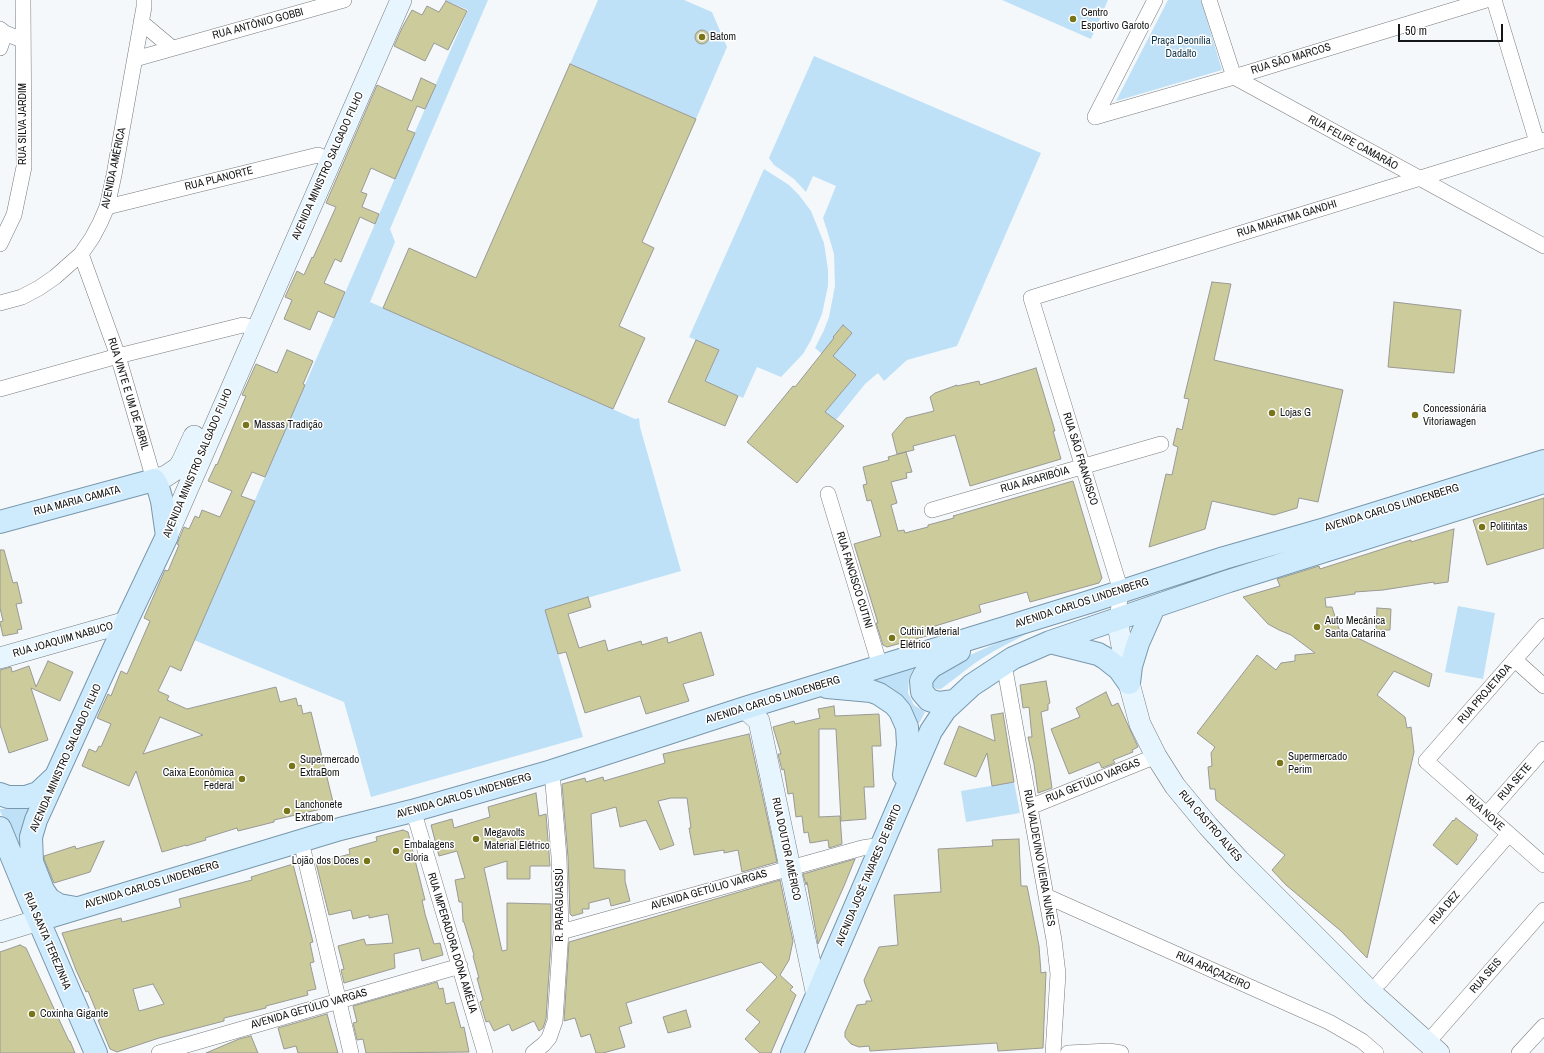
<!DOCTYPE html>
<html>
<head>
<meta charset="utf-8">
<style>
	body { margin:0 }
	#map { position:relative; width:1544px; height:1053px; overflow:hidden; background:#f5f8fa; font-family:"Archivo Narrow",sans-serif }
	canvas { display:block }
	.scale { position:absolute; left:1398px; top:24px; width:105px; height:18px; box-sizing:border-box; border:2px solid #151617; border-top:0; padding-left:5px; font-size:12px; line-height:14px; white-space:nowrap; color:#151617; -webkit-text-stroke:3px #fff; paint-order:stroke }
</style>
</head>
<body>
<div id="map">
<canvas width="1544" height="1053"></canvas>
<div class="scale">50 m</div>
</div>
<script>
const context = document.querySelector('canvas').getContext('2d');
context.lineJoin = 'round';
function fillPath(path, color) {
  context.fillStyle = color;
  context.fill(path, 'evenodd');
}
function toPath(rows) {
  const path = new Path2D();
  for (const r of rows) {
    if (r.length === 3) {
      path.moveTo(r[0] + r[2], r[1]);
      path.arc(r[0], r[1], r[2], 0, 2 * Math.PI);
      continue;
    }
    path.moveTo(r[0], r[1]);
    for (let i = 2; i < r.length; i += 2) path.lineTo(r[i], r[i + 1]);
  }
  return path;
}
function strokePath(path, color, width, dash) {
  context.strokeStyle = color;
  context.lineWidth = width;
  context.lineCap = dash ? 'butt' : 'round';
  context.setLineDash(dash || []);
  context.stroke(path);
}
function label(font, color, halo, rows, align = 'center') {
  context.font = font + ' "Archivo Narrow",sans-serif';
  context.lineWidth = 3;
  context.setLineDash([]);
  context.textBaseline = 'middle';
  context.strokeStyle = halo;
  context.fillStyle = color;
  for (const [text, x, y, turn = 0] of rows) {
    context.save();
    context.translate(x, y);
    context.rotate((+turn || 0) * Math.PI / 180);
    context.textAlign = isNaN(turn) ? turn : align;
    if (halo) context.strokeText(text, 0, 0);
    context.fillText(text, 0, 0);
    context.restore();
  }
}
const green = toPath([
	[444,0,488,0,390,229,395,242,370,302,635,419,639,418,640,427,681,571,545,610,583,737,371,797,344,702,194,640,468,10],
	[598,0,684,0,712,12,727,47,696,119,570,64],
	[1002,0,1108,0,1091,39],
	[1168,0,1201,0,1222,70,1116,101],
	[814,56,1041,153,957,346,907,360,884,381,878,373,865,384,836,420,825,412,855,375,825,350,822,354,815,348,824,330,829,317,835,286,834,254,827,230,823,218,836,186,813,176,806,192,794,179,774,165,769,158],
	[843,325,852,333,842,345,833,337],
	[764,169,789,185,799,195,811,211,824,243,828,270,828,286,822,314,811,340,803,354,781,377,757,367,743,398,705,381,719,350,689,337],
	[1458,606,1495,613,1483,679,1445,672],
	[1034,630,994,651,975,663,941,689,937,689,931,685,931,679,961,659,1008,638],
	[911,668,913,670,909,678,908,693,914,705,925,712,920,722,916,724,874,683,876,679],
	[1014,782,1020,813,966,822,961,791],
	[14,801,32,808,18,849,0,811,0,809,10,809]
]);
const building = toPath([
	[446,1,467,11,448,50,434,43,425,61,394,46,402,28,412,10,422,15,427,6,439,12,446,1],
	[702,37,7],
	[570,64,696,119,642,242,654,248,619,326,645,338,613,409,383,308,409,248,476,278,570,64],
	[421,78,436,85,425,109,417,106,407,130,415,133,395,179,371,168,361,192,367,194,362,207,379,214,375,224,360,217,341,262,335,259,324,283,345,292,334,318,318,311,310,330,284,319,292,300,285,297,297,271,304,275,312,257,313,258,336,207,326,203,377,85,412,101,421,78],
	[1212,282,1231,284,1214,360,1343,390,1318,502,1299,498,1297,508,1274,515,1212,501,1205,529,1149,547,1166,474,1172,475,1178,447,1173,445,1177,428,1182,430,1189,399,1184,398,1212,282],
	[1394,302,1461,310,1454,373,1388,367,1394,302],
	[843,325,852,333,833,356,856,375,825,412,844,426,797,483,747,442,793,386,795,387,834,338,833,337,843,325],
	[696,340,719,350,705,381,738,396,725,426,668,402,696,340],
	[287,350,313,361,303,384,305,385,265,477,252,472,241,496,255,501,181,671,170,666,158,691,169,696,167,700,187,709,276,687,280,702,296,698,298,706,301,705,303,714,311,712,334,806,274,820,274,822,238,831,237,828,205,838,206,840,186,846,186,845,162,852,136,771,129,786,82,766,89,749,96,752,99,746,101,747,111,724,97,718,108,694,111,696,121,671,127,674,150,621,144,618,165,570,168,571,179,545,177,544,184,527,189,529,195,516,199,518,202,510,220,517,232,491,208,481,216,464,217,465,246,396,242,395,256,364,277,373,287,350],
	[160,717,203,735,143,754,160,717],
	[1036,368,1055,431,1053,431,1061,459,970,486,955,435,913,446,914,450,897,454,892,434,906,418,934,411,930,397,935,393,957,385,957,386,979,381,980,385,1036,368],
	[906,452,912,472,906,473,907,478,891,482,897,503,891,505,898,531,904,530,905,533,928,527,928,525,954,518,953,516,1073,481,1102,578,1099,583,1030,602,1027,592,979,605,981,612,932,627,934,634,887,647,883,645,876,623,878,623,854,544,881,536,871,500,867,501,863,485,867,484,863,467,889,460,888,457,906,452],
	[1544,498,1544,548,1487,565,1473,520,1544,498],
	[1454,529,1448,582,1434,584,1434,582,1383,590,1355,592,1355,594,1325,598,1326,607,1332,607,1339,629,1432,674,1429,687,1394,671,1377,695,1405,717,1407,728,1411,727,1414,752,1367,958,1341,931,1286,885,1272,870,1285,855,1216,800,1215,789,1210,789,1208,767,1212,766,1211,753,1215,747,1197,733,1257,655,1276,670,1281,663,1295,661,1295,655,1315,653,1291,635,1279,630,1268,624,1243,597,1280,586,1277,579,1319,566,1320,569,1411,540,1411,542,1454,529],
	[0,550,4,550,13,583,17,582,22,603,16,604,22,629,17,630,18,633,3,636,0,623,0,622,3,621,0,608,0,550],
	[588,597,591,607,568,614,579,648,605,640,608,651,641,641,642,645,667,637,668,643,701,632,714,675,683,684,689,701,646,714,640,696,585,713,566,652,558,654,545,610,588,597],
	[1377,608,1391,609,1390,630,1376,630,1377,608],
	[48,661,73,672,60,701,31,688,48,740,9,753,0,725,0,670,11,667,12,672,29,666,36,687,48,661],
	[1046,681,1050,703,1048,704,1048,710,1041,712,1052,788,1038,793,1034,764,1028,737,1032,737,1029,707,1023,708,1020,685,1046,681],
	[1106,692,1112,706,1118,703,1138,747,1132,750,1133,752,1113,760,1115,763,1102,768,1099,762,1069,774,1051,729,1080,717,1076,708,1106,692],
	[834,706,835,716,879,714,881,746,872,746,874,787,864,787,866,819,841,821,836,729,819,729,819,817,840,816,842,844,829,848,828,840,810,843,808,832,804,833,802,816,796,817,793,793,788,794,784,769,782,770,778,754,781,754,773,727,794,721,795,724,820,718,818,709,834,706],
	[1003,713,1014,782,992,786,987,753,976,777,944,764,959,726,995,741,991,715,1003,713],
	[749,734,777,862,742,872,738,850,724,853,724,850,694,855,689,828,691,828,687,798,671,798,658,801,674,845,660,850,646,820,620,827,616,807,591,814,594,868,625,870,625,881,630,901,611,906,609,898,589,903,589,909,582,909,583,913,572,916,570,914,568,857,562,784,585,778,586,782,603,777,604,781,665,763,663,754,749,734],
	[536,793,539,816,546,814,550,866,530,866,530,879,507,879,507,861,484,868,502,951,507,950,507,903,551,904,551,942,546,1019,543,1028,539,1031,534,1021,512,1031,509,1024,494,1031,489,1021,486,1022,480,1002,483,1000,477,978,479,978,473,956,474,955,464,922,463,922,462,902,459,902,455,880,465,878,457,851,439,856,431,825,452,819,454,828,490,817,488,807,536,793],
	[1456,818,1478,835,1476,838,1477,839,1457,865,1433,845,1453,820,1454,821,1456,818],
	[403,830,408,832,425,900,422,900,425,914,434,944,440,943,443,955,422,961,419,948,394,954,395,968,344,983,341,970,344,969,338,946,364,939,366,945,393,943,388,914,369,918,369,915,353,919,351,910,329,915,316,863,350,854,349,849,377,841,376,837,403,830],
	[1019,839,1021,886,1027,886,1039,946,1041,973,1046,972,1043,1048,998,1051,997,1043,870,1051,869,1046,859,1047,851,1044,845,1037,845,1032,857,1005,866,1004,866,1001,872,1001,865,984,864,980,879,947,898,945,894,895,941,892,938,849,993,846,992,840,1019,839],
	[104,841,90,872,54,883,44,859,44,856,75,846,76,849,104,841],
	[855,859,844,886,818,944,807,882,806,885,803,874,855,859],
	[293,864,313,942,310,943,314,962,310,963,316,989,307,991,308,995,266,1006,266,1008,224,1018,224,1021,159,1038,117,1052,110,1049,98,1020,100,1020,88,991,86,992,76,970,62,933,121,918,122,922,181,907,179,899,252,880,251,877,293,864],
	[153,984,164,1004,139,1011,133,989,153,984],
	[780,880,793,941,789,960,780,975,793,987,790,990,796,995,771,1053,760,1053,745,1039,760,1022,746,1010,777,977,761,962,626,1003,632,1023,619,1027,625,1047,603,1053,596,1053,590,1034,581,1037,575,1018,564,1021,569,942,780,880],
	[20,945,26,948,69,1041,70,1041,75,1053,0,1053,0,952,20,945],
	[437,982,439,989,443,988,446,1004,454,1002,461,1028,464,1027,469,1052,366,1053,363,1039,357,1040,353,1023,357,1022,353,1006,437,982],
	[686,1010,691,1027,668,1033,663,1017,686,1010],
	[327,1014,338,1053,298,1053,296,1046,284,1049,278,1028,327,1014],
	[251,1036,258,1053,206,1053,239,1039,251,1036]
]);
const street = toPath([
	[1209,0,1234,77,1544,246],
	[1494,0,1537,142],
	[141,22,172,48],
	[0,29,5,33,22,40],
	[0,48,5,33],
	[135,59,344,0],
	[1095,117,1234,77,1486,0],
	[1095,117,1155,0],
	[107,207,318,155,330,161],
	[0,244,14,215,24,167,23,0],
	[81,254,118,356,154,480],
	[0,303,22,297,39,288,55,277,81,254,92,238,100,223,107,207,114,175,144,7,144,0],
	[0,389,118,356,243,325,256,328],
	[828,494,880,666],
	[932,510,1161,444],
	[1117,620,1121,591,1031,298,1544,140],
	[1544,626,1426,761,1544,865],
	[1515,660,1544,686],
	[1004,664,1054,940,1058,974,1053,1053],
	[1030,807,1156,756],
	[412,811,417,823,485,1053],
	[1487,814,1544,749],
	[301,841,351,1053],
	[1046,896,1329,1022,1362,1041,1376,1053],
	[561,932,862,848,881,845],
	[1380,982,1509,834],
	[1428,1042,1544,910],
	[159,1053,460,966],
	[533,1053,544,1044,549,1038,555,1021,561,932,559,857,552,771],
	[1068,1053,1109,1051,1121,1053],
	[1519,1053,1544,1026]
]);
const secondary = toPath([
	[154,480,166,476,178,468,182,462,194,436],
	[167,536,401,0],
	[1117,620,1129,683,1140,724,1156,756,1175,786,1208,826,1239,860,1371,992,1439,1053],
	[0,658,126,622],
	[745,708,759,721,817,996],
	[0,932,39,920]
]);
const primary = toPath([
	[0,522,154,480,158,487,162,501,167,536,128,618,36,820,31,837,32,862,43,890,49,899,59,905,76,908],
	[1050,642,1098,654,1105,658,1119,669,1129,683],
	[1129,683,1131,666,1138,643,1154,607],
	[827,687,871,691,879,694,894,704,900,711,907,727,908,745,904,775],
	[954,701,939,703,929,700,922,692,921,681,924,675,931,667,959,651],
	[0,794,8,797,26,797,38,793,54,778],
	[0,828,28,896,96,1053],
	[39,920,340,829,412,811,552,771,745,708,1089,602,1224,558,1325,529,1544,461],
	[792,1053,931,731,945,710,972,685,1013,658,1050,642,1229,581,1544,482]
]);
const markers = [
	[1073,19,4,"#787519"],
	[702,37,4,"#787519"],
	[1272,413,4,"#787519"],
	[1415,415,4,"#787519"],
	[246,425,4,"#787519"],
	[1482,527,4,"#787519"],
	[1317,627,4,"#787519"],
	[892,638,4,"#787519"],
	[1280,763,4,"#787519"],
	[292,766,4,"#787519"],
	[242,779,4,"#787519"],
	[287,811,4,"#787519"],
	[476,839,4,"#787519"],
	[396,851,4,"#787519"],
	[367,861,4,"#787519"],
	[32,1014,4,"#787519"]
];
const poiNames = [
	["Centro",1081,13],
	["Esportivo Garoto",1081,26],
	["Batom",710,37],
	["Concessionária",1423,409],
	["Vitoriawagen",1423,422],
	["Lojas G",1280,413],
	["Massas Tradição",254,425],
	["Politintas",1490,527],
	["Auto Mecânica",1325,621],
	["Santa Catarina",1325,634],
	["Cutini Material",900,632],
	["Elétrico",900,645],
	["Supermercado",1288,757],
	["Perim",1288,770],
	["Supermercado",300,760],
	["ExtraBom",300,773],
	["Caixa Econômica",234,773,"right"],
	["Federal",234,786,"right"],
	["Lanchonete",295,805],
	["Extrabom",295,818],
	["Megavolts",484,833],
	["Material Elétrico",484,846],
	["Embalagens",404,845],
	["Gloria",404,858],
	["Lojão dos Doces",359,861,"right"],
	["Coxinha Gigante",40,1014]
];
const streetNames = [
	["RUA ANTÔNIO GOBBI",258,24,-15],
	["RUA SÃO MARCOS",1291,59,-17],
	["RUA SILVA JARDIM",23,124,-90],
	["RUA FELIPE CAMARÃO",1353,143,29],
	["AVENIDA MINISTRO SALGADO FILHO",328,166,-66],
	["AVENIDA AMÉRICA",114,168,-78],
	["RUA PLANORTE",219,179,-14],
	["RUA MAHATMA GANDHI",1287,219,-17],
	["RUA VINTE E UM DE ABRIL",128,394,73],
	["RUA SÃO FRANCISCO",1080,459,73],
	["AVENIDA MINISTRO SALGADO FILHO",198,463,-67],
	["RUA ARARIBÓIA",1035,480,-16],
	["RUA MARIA CAMATA",77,501,-15],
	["AVENIDA CARLOS LINDENBERG",1392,508,-17],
	["RUA FANCISCO CUTINI",854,580,73],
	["AVENIDA CARLOS LINDENBERG",1082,603,-18],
	["RUA JOAQUIM NABUCO",63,640,-16],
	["RUA PROJETADA",1485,694,-49],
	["AVENIDA CARLOS LINDENBERG",773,700,-17],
	["AVENIDA MINISTRO SALGADO FILHO",66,758,-66],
	["RUA GETÚLIO VARGAS",1093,781,-22],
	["RUA SETE",1515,782,-49],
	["AVENIDA CARLOS LINDENBERG",464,796,-16],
	["RUA NOVE",1485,813,42],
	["RUA CASTRO ALVES",1210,826,49],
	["RUA DOUTOR AMÉRICO",786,849,78],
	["RUA VALDEVINO VIEIRA NUNES",1039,858,80],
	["AVENIDA JOSÉ TAVARES DE BRITO",869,875,-67],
	["AVENIDA CARLOS LINDENBERG",152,885,-17],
	["AVENIDA GETÚLIO VARGAS",709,890,-16],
	["R. PARAGUASSÚ",560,905,-90],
	["RUA DEZ",1445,908,-49],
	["RUA SANTA TEREZINHA",47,941,67],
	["RUA IMPERADORA DONA AMÉLIA",452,943,73],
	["RUA ARAÇAZEIRO",1213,971,24],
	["RUA SEIS",1486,976,-49],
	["AVENIDA GETÚLIO VARGAS",309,1009,-16]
];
const parkNames = [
	["Praça Deonília",1181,41],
	["Dadalto",1181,54]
];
fillPath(green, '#bee1f8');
fillPath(building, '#cbcb9b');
strokePath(building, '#999996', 1);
strokePath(street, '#787b7d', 16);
strokePath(secondary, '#787b7d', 22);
strokePath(primary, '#7897ac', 24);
strokePath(street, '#fff', 15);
strokePath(secondary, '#e6f5fe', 21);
strokePath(primary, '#ceebfe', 22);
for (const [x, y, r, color] of markers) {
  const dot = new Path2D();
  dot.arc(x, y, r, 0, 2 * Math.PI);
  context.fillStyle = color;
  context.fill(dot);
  strokePath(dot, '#fff', 1.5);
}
label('11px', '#151617', '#fff', poiNames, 'left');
label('11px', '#151617', '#fff', streetNames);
label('11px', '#10354a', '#fff', parkNames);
</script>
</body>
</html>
